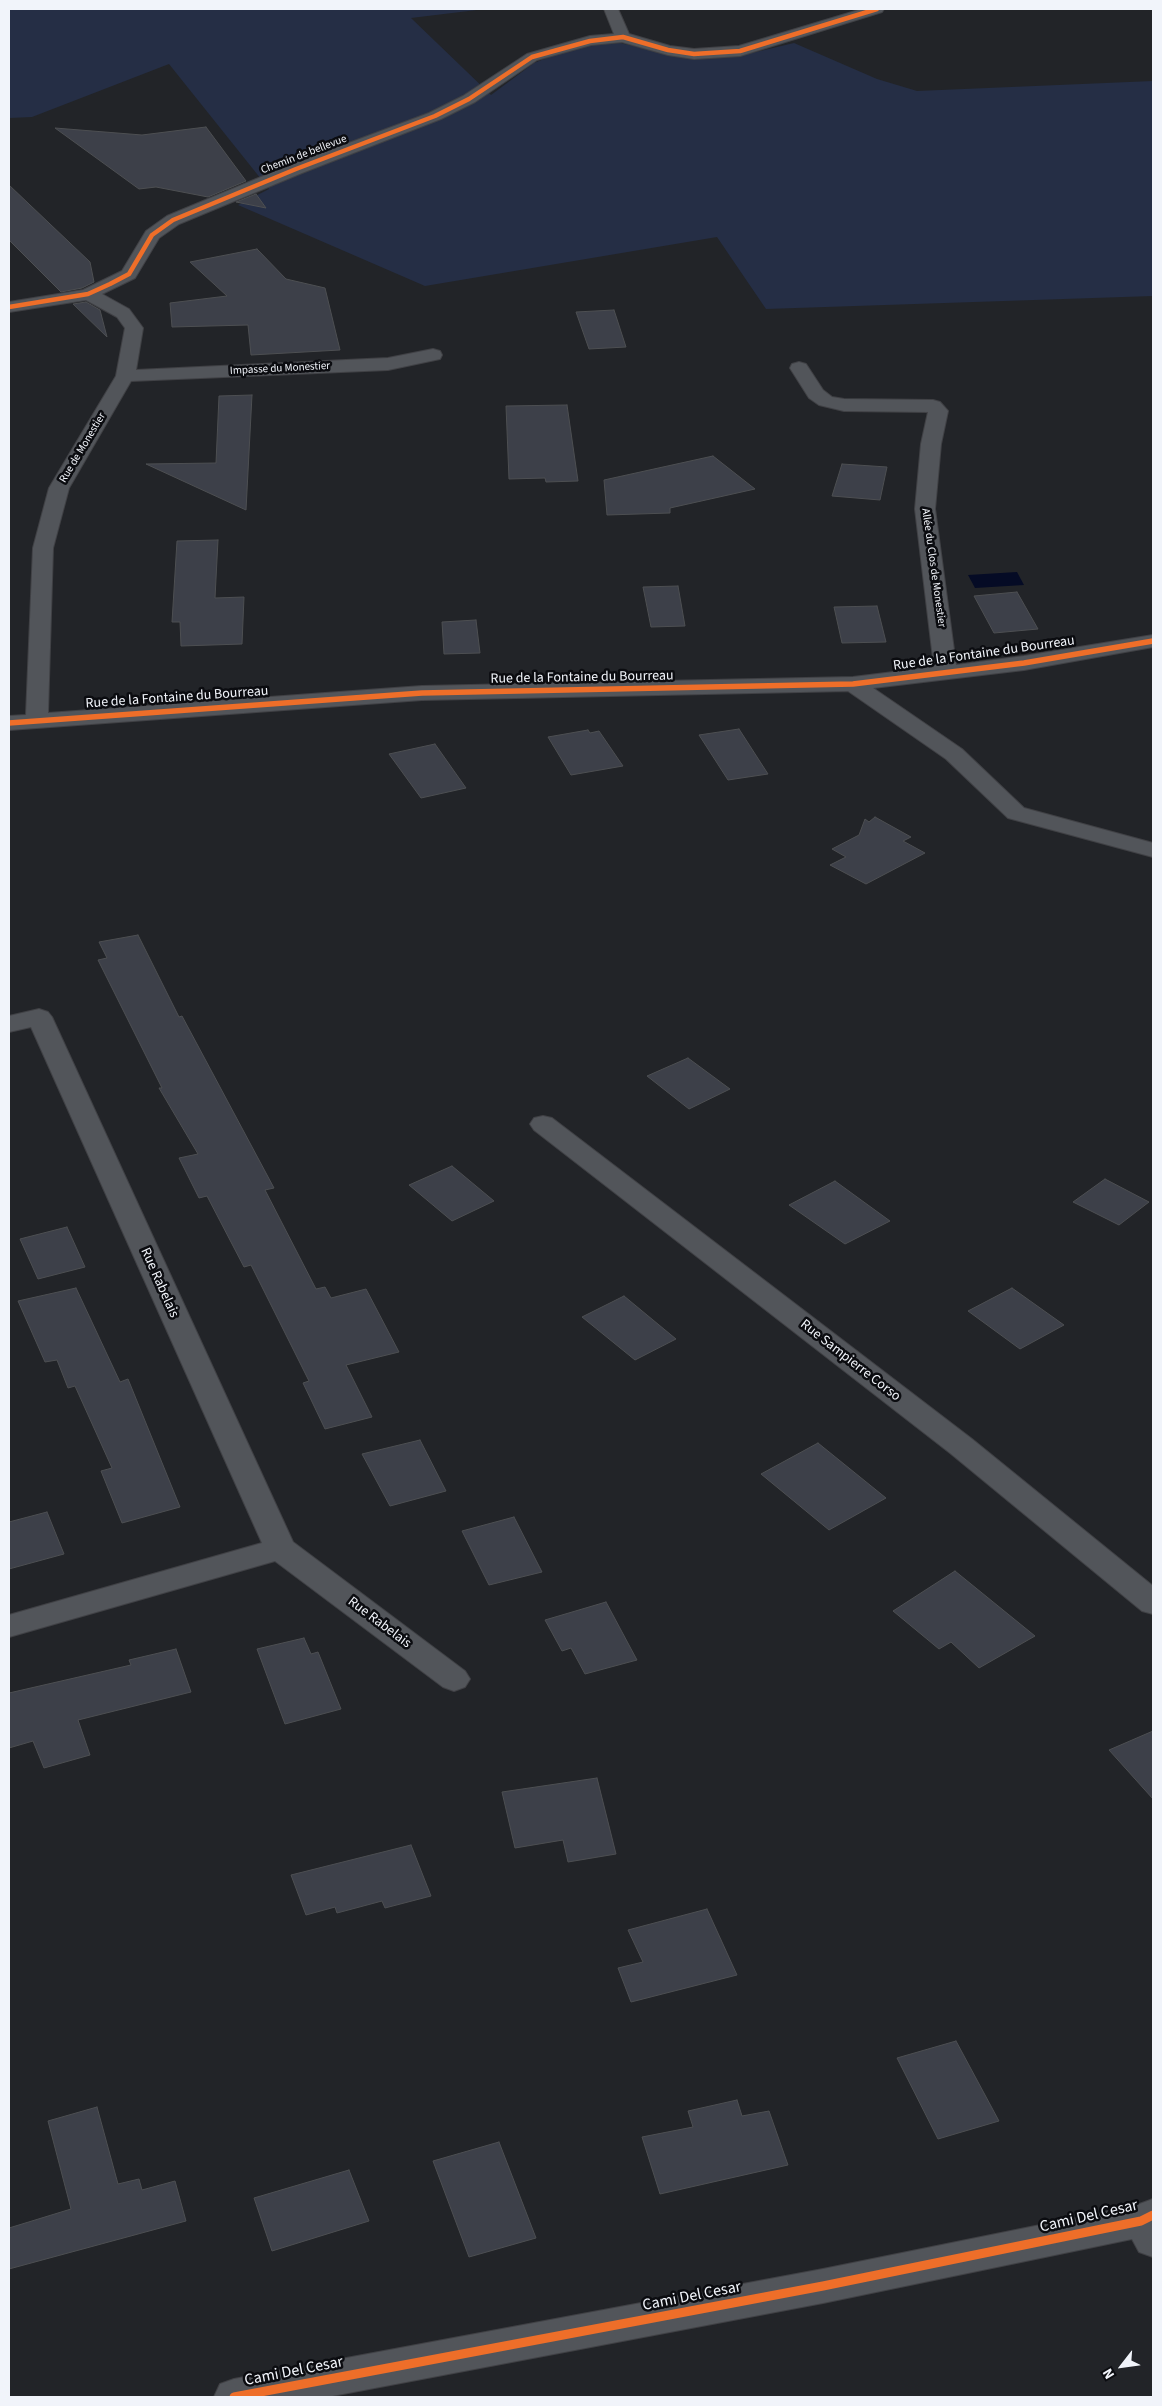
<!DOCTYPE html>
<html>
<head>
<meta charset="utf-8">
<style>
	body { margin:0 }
	#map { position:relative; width:1162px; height:2406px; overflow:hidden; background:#222428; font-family:"Source Sans 3",sans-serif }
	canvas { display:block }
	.frame { position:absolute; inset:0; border:10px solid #f1f4fa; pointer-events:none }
	.north { position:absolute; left:1097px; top:2341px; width:50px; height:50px; -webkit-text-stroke:4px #0b0c10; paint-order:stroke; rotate:240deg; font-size:14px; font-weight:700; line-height:20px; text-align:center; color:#f1f4fa }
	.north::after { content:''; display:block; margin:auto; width:18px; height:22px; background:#f1f4fa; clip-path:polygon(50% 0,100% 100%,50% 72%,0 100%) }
</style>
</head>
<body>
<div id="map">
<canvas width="1162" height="2406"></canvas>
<div class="frame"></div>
<div class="north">N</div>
</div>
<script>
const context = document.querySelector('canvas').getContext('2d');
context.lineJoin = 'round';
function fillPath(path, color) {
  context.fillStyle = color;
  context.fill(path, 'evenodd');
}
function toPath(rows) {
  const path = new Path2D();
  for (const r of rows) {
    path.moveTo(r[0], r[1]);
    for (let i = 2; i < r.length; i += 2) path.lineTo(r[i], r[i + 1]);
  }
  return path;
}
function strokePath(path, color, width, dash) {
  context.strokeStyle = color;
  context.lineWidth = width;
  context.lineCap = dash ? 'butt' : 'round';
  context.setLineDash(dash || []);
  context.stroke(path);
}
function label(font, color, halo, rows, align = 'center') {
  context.font = font + ' "Source Sans 3",sans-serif';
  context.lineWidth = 5;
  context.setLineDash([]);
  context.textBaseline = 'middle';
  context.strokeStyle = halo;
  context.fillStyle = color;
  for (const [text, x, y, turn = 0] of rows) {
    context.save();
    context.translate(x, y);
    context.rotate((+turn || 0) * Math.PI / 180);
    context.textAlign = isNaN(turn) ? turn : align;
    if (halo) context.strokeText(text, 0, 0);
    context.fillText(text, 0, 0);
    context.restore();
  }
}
const green = toPath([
	[9,9,485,9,411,18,491,95,534,63,557,54,590,45,620,43,670,54,707,58,739,56,794,43,877,79,917,91,1153,81,1153,296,766,309,717,237,425,286,238,205,269,189,169,64,32,117,9,118]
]);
const water = toPath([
	[1017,572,1024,585,975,588,968,575]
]);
const building = toPath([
	[206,127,246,181,208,197,156,187,139,189,55,128,142,135,206,127],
	[9,185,90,262,94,282,82,288,61,292,9,240,9,185],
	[256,194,266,208,236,202,256,194],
	[257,249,286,279,325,288,340,350,251,355,248,325,172,327,170,303,227,296,190,262,257,249],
	[86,302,100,310,107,337,73,304,86,302],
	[614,310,626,347,589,349,576,312,614,310],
	[252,395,246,510,146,464,216,463,219,396,252,395],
	[567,405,578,481,546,482,545,478,509,479,506,406,567,405],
	[713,456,755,489,670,508,670,513,607,515,604,480,713,456],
	[842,464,887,467,880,500,832,496,842,464],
	[218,540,215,598,244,597,242,644,181,646,180,622,172,622,177,541,218,540],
	[678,586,685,626,651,627,643,587,678,586],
	[1017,592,1038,629,994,633,974,596,1017,592],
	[877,606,886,642,842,643,834,607,877,606],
	[476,620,480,653,444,654,442,622,476,620],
	[739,729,768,774,728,780,699,735,739,729],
	[588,730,590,733,599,731,623,766,571,775,548,737,588,730],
	[435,744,466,788,421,798,389,754,435,744],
	[875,817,911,837,903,841,925,853,866,884,830,865,846,857,832,849,859,835,865,819,869,822,875,817],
	[138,935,179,1017,182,1016,274,1188,265,1190,316,1289,325,1287,331,1298,366,1289,399,1352,346,1365,372,1417,325,1429,303,1383,309,1381,251,1265,244,1267,207,1196,199,1198,179,1158,198,1154,159,1088,162,1088,98,960,107,958,99,942,138,935],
	[688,1058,730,1089,689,1109,647,1076,688,1058],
	[452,1166,494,1201,452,1221,409,1185,452,1166],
	[1105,1179,1149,1202,1119,1225,1073,1202,1105,1179],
	[835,1181,890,1221,845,1244,789,1205,835,1181],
	[67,1227,85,1267,38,1279,20,1239,67,1227],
	[76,1288,120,1382,128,1379,180,1507,122,1523,101,1471,112,1468,75,1386,68,1388,57,1360,45,1362,18,1301,76,1288],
	[1012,1288,1064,1325,1020,1349,968,1311,1012,1288],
	[624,1296,676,1339,635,1360,582,1317,624,1296],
	[420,1440,446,1491,390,1506,362,1454,420,1440],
	[818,1443,886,1498,829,1530,761,1474,818,1443],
	[47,1512,64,1554,9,1569,9,1522,47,1512],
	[514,1517,542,1572,489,1585,462,1531,514,1517],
	[955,1571,1035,1636,979,1668,951,1642,939,1649,893,1611,955,1571],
	[606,1602,637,1660,585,1674,571,1648,562,1651,545,1620,606,1602],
	[304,1638,311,1654,318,1652,341,1709,285,1724,257,1649,304,1638],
	[176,1649,191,1692,78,1720,90,1755,44,1768,33,1741,9,1748,9,1693,131,1665,129,1660,176,1649],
	[1153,1731,1153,1799,1109,1750,1153,1731],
	[597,1778,616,1854,568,1862,563,1840,515,1848,502,1792,597,1778],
	[411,1845,431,1896,385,1908,382,1901,337,1913,335,1907,306,1915,291,1875,411,1845],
	[707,1909,737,1975,631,2002,618,1968,643,1962,628,1930,707,1909],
	[956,2041,999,2121,938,2139,897,2058,956,2041],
	[737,2100,742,2116,769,2111,788,2165,660,2194,642,2137,693,2127,688,2111,737,2100],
	[97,2107,118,2184,139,2179,142,2190,175,2181,186,2221,9,2269,9,2228,71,2209,48,2121,97,2107],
	[499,2142,536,2238,469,2257,433,2161,499,2142],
	[349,2170,369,2221,272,2251,254,2198,349,2170]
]);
const minor = toPath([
	[604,9,618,9,629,34,670,46,694,49,739,46,862,9,884,9,882,12,740,56,694,59,668,55,622,42,591,45,537,60,475,102,441,119,302,173,179,224,159,238,135,278,102,294,129,309,143,328,136,370,388,358,433,349,440,351,442,355,440,359,388,370,131,381,69,488,53,548,48,713,422,686,853,677,934,667,915,509,921,444,928,412,844,411,819,405,809,398,790,368,792,364,799,362,806,364,823,390,832,397,844,399,933,400,940,402,948,411,941,444,935,509,956,665,1024,656,1153,635,1153,647,1024,670,873,688,962,749,1024,808,1153,843,1153,857,1008,818,946,759,848,691,422,700,9,730,9,716,26,715,33,548,49,488,116,376,125,328,117,317,86,300,9,312,9,302,83,290,122,271,146,231,167,216,290,165,429,113,463,96,527,54,590,36,614,34,604,9],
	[39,1009,48,1012,52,1017,293,1542,465,1671,470,1679,465,1687,454,1691,443,1687,275,1561,9,1637,9,1615,262,1543,31,1027,9,1032,9,1016,39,1009],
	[543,1116,552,1118,972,1439,1153,1586,1153,1614,1142,1611,950,1453,534,1130,530,1124,534,1118,543,1116],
	[1153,2199,1153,2257,1139,2252,1132,2239,823,2303,327,2397,214,2397,220,2384,234,2379,823,2269,1134,2206,1153,2199]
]);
const cyclewayFar2 = toPath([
	[9,307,88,294,110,284,129,274,152,235,173,220,296,169,435,116,469,99,532,57,590,41,623,37,668,50,694,54,740,51,877,9]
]);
const cyclewayFar1 = toPath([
	[9,723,422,693,853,684,1024,663,1153,641]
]);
const cycleway = toPath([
	[234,2397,823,2286,1141,2221,1153,2215]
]);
const farStreetnames = [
	["Chemin de bellevue",304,155,-21],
	["Impasse du Monestier",280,369,-3],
	["Rue de Monestier",83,448,-59],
	["Allée du Clos de Monestier",933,568,82]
];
const streetNames = [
	["Rue de la Fontaine du Bourreau",984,654,-8],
	["Rue de la Fontaine du Bourreau",582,678,-1],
	["Rue de la Fontaine du Bourreau",177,698,-4],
	["Rue Rabelais",159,1283,66],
	["Rue Sampierre Corso",850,1361,38],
	["Rue Rabelais",379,1623,37]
];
const nearStreetnames = [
	["Cami Del Cesar",1089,2217,-13],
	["Cami Del Cesar",692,2297,-11],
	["Cami Del Cesar",294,2372,-11]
];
fillPath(green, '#252e45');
fillPath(water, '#050b25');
fillPath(building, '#3d4049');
strokePath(building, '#4d4f52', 1);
strokePath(minor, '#404145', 2);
fillPath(minor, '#52555a');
strokePath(cyclewayFar2, '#ee6e29', 4.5);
strokePath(cyclewayFar1, '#ee6e29', 5.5);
strokePath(cycleway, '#ee6e29', 9);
label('11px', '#f1f4fa', '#0b0c10', farStreetnames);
label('14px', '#f1f4fa', '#0b0c10', streetNames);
label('16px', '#f1f4fa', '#0b0c10', nearStreetnames);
</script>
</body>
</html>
